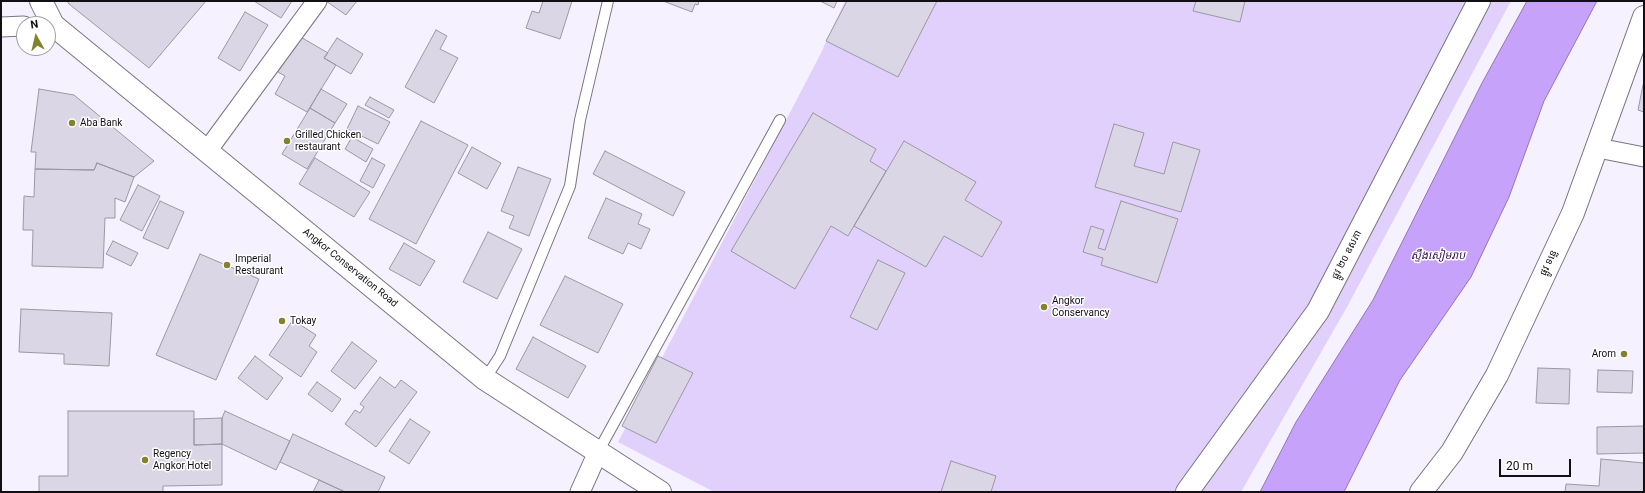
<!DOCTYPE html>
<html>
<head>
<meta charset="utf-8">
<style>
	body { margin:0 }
	#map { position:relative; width:1645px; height:493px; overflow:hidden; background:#f6f1fe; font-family:Roboto,sans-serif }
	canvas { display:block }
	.frame { position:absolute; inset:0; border:2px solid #110f14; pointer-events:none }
	.north { position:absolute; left:16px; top:16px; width:40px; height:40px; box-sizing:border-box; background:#fff; border:1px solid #a09fa1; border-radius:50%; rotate:352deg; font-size:11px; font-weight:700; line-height:16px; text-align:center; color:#110f14 }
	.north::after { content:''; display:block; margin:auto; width:14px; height:18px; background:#82832c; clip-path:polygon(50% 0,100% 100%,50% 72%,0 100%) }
	.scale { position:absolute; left:1499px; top:459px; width:72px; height:18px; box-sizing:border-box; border:2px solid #110f14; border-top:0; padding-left:5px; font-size:12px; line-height:14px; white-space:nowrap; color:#110f14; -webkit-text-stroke:3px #fff; paint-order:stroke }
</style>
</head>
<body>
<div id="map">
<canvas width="1645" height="493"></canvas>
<div class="frame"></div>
<div class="north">N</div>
<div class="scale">20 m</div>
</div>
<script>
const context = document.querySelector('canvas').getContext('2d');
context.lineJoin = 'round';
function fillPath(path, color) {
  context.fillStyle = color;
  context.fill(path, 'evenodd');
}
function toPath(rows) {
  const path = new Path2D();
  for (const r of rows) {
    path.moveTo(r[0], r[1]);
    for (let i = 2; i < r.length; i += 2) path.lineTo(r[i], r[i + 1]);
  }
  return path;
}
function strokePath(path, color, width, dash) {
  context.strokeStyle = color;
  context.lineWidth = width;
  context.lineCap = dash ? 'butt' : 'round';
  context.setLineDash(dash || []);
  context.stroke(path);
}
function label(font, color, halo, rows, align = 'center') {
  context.font = font + ' Roboto,"Noto Sans Khmer",sans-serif';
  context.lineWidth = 3;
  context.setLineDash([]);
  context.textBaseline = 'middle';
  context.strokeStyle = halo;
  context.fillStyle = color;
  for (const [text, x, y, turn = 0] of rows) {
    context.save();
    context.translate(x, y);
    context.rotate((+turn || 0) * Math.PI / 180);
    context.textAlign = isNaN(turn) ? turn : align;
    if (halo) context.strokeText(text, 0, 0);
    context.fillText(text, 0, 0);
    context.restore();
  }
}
const green = toPath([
	[845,1,1511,1,1347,307,1241,492,714,492,618,442,820,55]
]);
const water = toPath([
	[1527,1,1597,1,1544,101,1509,197,1471,277,1400,380,1344,492,1260,492,1296,422,1373,300,1482,83,1527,1]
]);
const building = toPath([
	[67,1,206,1,149,68,69,4,67,1],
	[254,1,292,1,281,18,254,1],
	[326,1,357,1,346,15,326,1],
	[543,1,572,1,560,39,526,28,532,11,539,13,543,1],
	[663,1,699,1,698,5,695,4,692,12,663,1],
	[820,1,837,1,834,8,820,1],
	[847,1,937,1,898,77,826,41,847,1],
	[1196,1,1245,1,1240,22,1193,11,1196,1],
	[245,12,268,25,240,71,218,58,245,12],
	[436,30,447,36,440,49,458,58,434,103,405,87,436,30],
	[299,36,328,53,324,58,336,65,307,112,275,94,285,76,278,72,299,36],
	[337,38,363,54,351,74,324,58,337,38],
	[1643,85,1644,85,1644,112,1638,110,1643,85],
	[39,89,74,95,154,161,134,177,97,163,94,170,35,169,36,152,31,152,39,89],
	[321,89,347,104,335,123,310,108,321,89],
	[370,97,394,110,389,118,365,105,370,97],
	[358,106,390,122,378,144,347,129,358,106],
	[310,108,335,123,307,169,282,154,310,108],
	[813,113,876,149,870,161,886,171,848,236,831,226,795,289,731,251,813,113],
	[421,121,468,145,416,244,369,219,421,121],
	[1114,124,1144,133,1134,166,1164,174,1173,142,1200,150,1181,212,1095,187,1114,124],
	[352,137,373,149,366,162,345,149,352,137],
	[904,141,976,182,965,200,1002,222,982,257,944,236,926,267,854,226,904,141],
	[472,147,501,163,487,189,458,173,472,147],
	[605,151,685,192,673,216,593,174,605,151],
	[315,158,370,192,354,217,299,184,315,158],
	[372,158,385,165,373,188,360,181,372,158],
	[97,163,134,177,125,202,115,198,115,218,105,218,103,268,32,266,33,230,23,230,24,196,34,197,35,169,94,170,97,163],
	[518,167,551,179,529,236,509,228,514,216,501,211,518,167],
	[138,185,160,196,142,231,120,220,138,185],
	[606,198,642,214,638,224,650,229,641,249,628,243,623,254,588,238,606,198],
	[160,201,184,212,168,249,143,238,160,201],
	[1121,201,1178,219,1157,283,1101,265,1103,258,1083,252,1091,226,1104,230,1098,248,1105,250,1121,201],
	[488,232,522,249,497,299,463,282,488,232],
	[113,241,138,253,131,266,106,254,113,241],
	[404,243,435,261,420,286,389,269,404,243],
	[200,254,259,279,216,380,156,355,200,254],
	[878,260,905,273,877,330,850,317,878,260],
	[565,276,623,304,598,353,540,325,565,276],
	[21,309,112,313,109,366,64,364,64,354,19,352,21,309],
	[293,320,316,335,309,346,317,352,301,377,269,355,293,320],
	[533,337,586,366,568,398,516,369,533,337],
	[352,342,377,361,355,389,331,371,352,342],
	[255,356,283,378,267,400,238,378,255,356],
	[658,356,693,373,656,443,622,426,658,356],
	[1538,368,1570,369,1569,404,1536,403,1538,368],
	[1598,370,1633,371,1632,393,1597,392,1598,370],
	[380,377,395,388,401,380,417,392,376,447,345,424,355,410,360,413,364,407,360,404,380,377],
	[317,382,341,399,332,412,308,394,317,382],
	[68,411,194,411,194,445,222,444,222,485,163,486,163,492,39,492,39,476,68,476,68,411],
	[225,411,290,441,276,470,222,444,222,418,225,411],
	[222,418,222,444,194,445,194,419,222,418],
	[410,419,430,432,409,464,389,451,410,419],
	[1644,426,1644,453,1597,454,1597,427,1644,426],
	[293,434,385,477,378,492,345,492,280,462,293,434],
	[1601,459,1644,463,1644,492,1565,492,1566,484,1599,486,1601,459],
	[951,461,996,476,991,492,941,492,951,461],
	[319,480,343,491,343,492,313,492,319,480]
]);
const service = toPath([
	[485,379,500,356,570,186,580,120,608,1],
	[598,452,780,120]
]);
const minor = toPath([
	[1,27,24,26],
	[1598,148,1644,157],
	[207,151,317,1],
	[580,492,598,452]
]);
const tertiary = toPath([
	[41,1,53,25,485,379,660,492],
	[1187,492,1318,311,1479,1],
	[1421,492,1452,452,1497,375,1573,213,1644,17]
]);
const markers = [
	[72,123,4,"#82832c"],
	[287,141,4,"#82832c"],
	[227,265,4,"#82832c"],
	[1044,307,4,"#82832c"],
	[282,321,4,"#82832c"],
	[1624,354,4,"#82832c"],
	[145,460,4,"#82832c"]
];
const poiNames = [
	["Aba Bank",80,123],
	["Grilled Chicken",295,135],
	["restaurant",295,147],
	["Imperial",235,259],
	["Restaurant",235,271],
	["Angkor",1052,301],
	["Conservancy",1052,313],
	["Tokay",290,321],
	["Arom",1616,354,"right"],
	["Regency",153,454],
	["Angkor Hotel",153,466]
];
const streetNames = [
	["ផ្លូវ ២០ ឧសភា",1347,255,-63],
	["ផ្លូវ ទន្លេ",1549,263,-65],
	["Angkor Conservation Road",350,268,39]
];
const waterNames = [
	["ស្ទឹងសៀមរាប",1438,256]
];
fillPath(green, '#e1d0fc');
fillPath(water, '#c6a2fa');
strokePath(water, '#9076b5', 1);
fillPath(building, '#dbd6e5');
strokePath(building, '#9c97a5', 1);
strokePath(service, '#797481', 12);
strokePath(minor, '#797481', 21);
strokePath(tertiary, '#797481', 24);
strokePath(service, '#fff', 10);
strokePath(minor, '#fff', 19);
strokePath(tertiary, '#fff', 22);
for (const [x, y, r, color] of markers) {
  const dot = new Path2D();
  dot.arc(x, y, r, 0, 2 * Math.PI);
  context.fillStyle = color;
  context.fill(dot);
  strokePath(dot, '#fff', 1.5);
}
label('10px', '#110f14', '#fff', poiNames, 'left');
label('10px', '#110f14', '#fff', streetNames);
label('italic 11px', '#360e5b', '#fff', waterNames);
</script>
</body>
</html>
